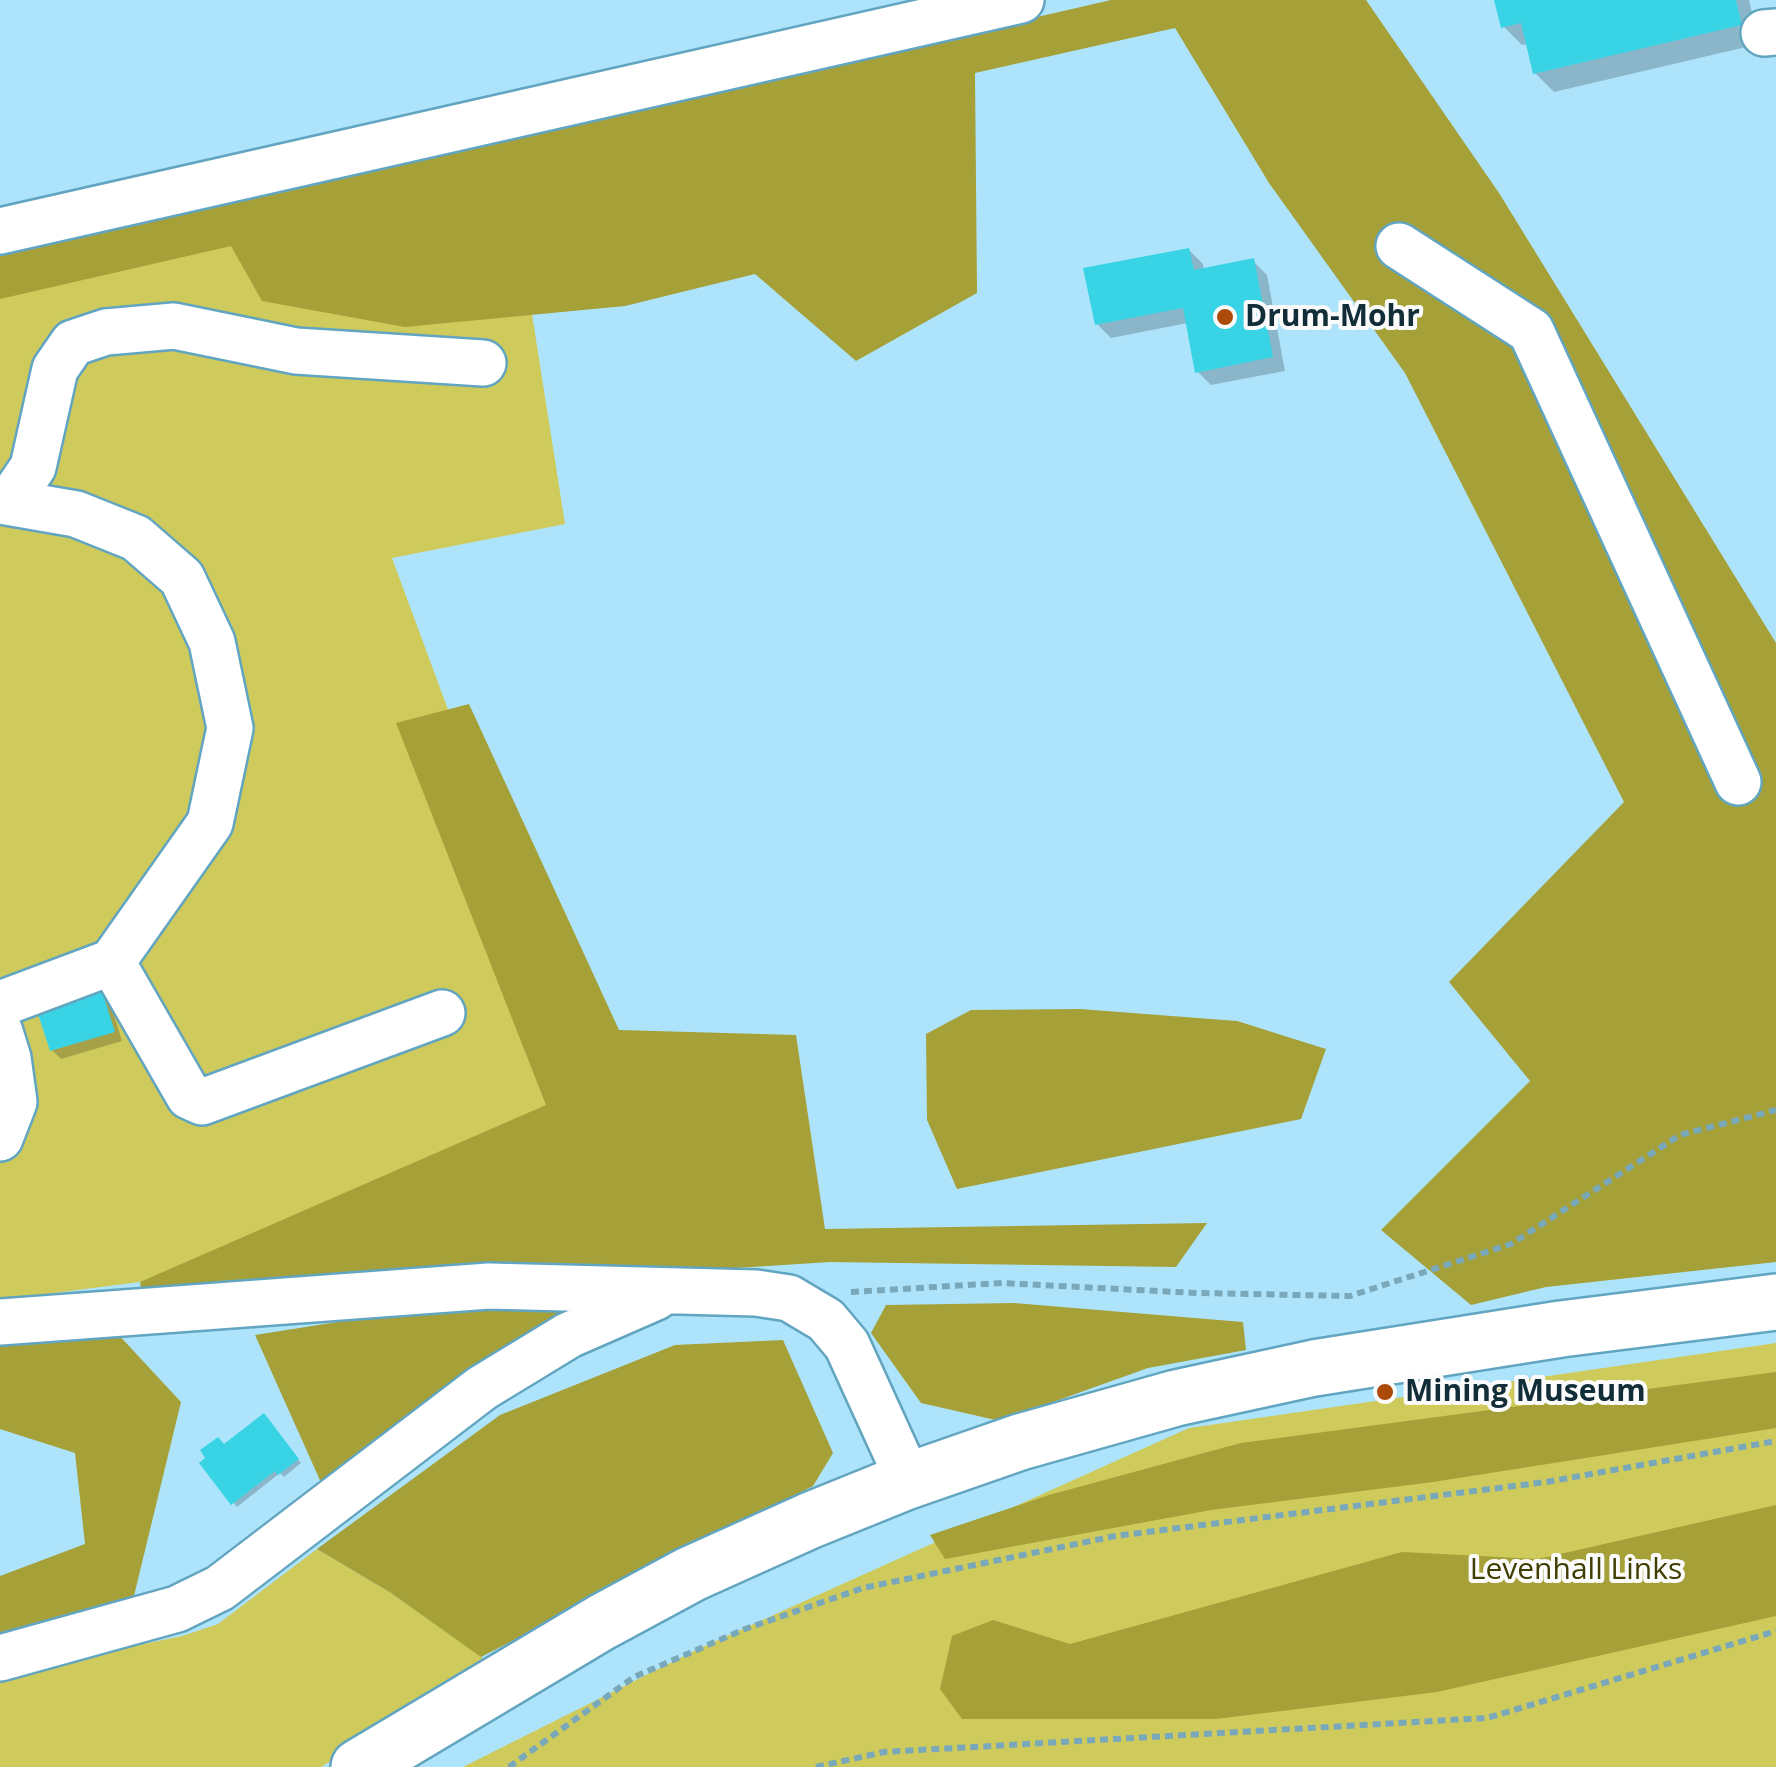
<!DOCTYPE html>
<html>
<head>
<meta charset="utf-8">
<style>
	body { margin:0 }
	canvas { display:block; background:#aee4fb }
</style>
</head>
<body>
<canvas width="1776" height="1767"></canvas>
<script>
const context = document.querySelector('canvas').getContext('2d');
context.lineJoin = 'round';
function fillPath(path, color) {
  context.fillStyle = color;
  context.fill(path, 'evenodd');
}
function toPath(rows) {
  const path = new Path2D();
  for (const r of rows) {
    path.moveTo(r[0], r[1]);
    for (let i = 2; i < r.length; i += 2) path.lineTo(r[i], r[i + 1]);
  }
  return path;
}
function strokePath(path, color, width, dash) {
  context.strokeStyle = color;
  context.lineWidth = width;
  context.lineCap = dash ? 'butt' : 'round';
  context.setLineDash(dash || []);
  context.stroke(path);
}
function label(font, color, halo, rows, align = 'center') {
  context.font = font + ' "Open Sans",sans-serif';
  context.lineWidth = 8;
  context.setLineDash([]);
  context.textBaseline = 'middle';
  context.strokeStyle = halo;
  context.fillStyle = color;
  for (const [text, x, y, turn = 0] of rows) {
    context.save();
    context.translate(x, y);
    context.rotate((+turn || 0) * Math.PI / 180);
    context.textAlign = isNaN(turn) ? turn : align;
    if (halo) context.strokeText(text, 0, 0);
    context.fillText(text, 0, 0);
    context.restore();
  }
}
const green = toPath([
	[503,130,565,524,392,558,597,1113,140,1282,0,1300,0,241],
	[1776,1343,1776,1767,463,1767,698,1649,1189,1428],
	[317,1549,391,1593,481,1656,489,1668,321,1767,0,1767,0,1677,47,1664,182,1636,218,1624]
]);
const forest = toPath([
	[1111,0,1366,0,1499,193,1776,643,1776,1262,1546,1287,1471,1305,1381,1230,1530,1081,1449,982,1624,802,1405,373,1269,183,1175,28,975,73,977,293,856,361,755,274,625,306,405,327,262,301,231,246,0,299,0,256],
	[469,704,619,1030,796,1035,825,1229,1207,1223,1176,1267,830,1262,144,1306,140,1282,546,1105,396,723],
	[1080,1009,1237,1021,1326,1049,1301,1119,957,1189,927,1120,926,1034,971,1010],
	[489,1298,579,1306,323,1487,255,1335],
	[1014,1303,1243,1322,1246,1350,1148,1368,1000,1421,921,1403,871,1333,886,1305],
	[0,1320,116,1332,181,1402,132,1604,0,1634,0,1576,85,1544,75,1453,0,1429],
	[783,1340,833,1453,813,1486,481,1657,391,1593,317,1549,500,1415,675,1345],
	[1776,1372,1776,1428,1433,1482,1211,1510,945,1559,930,1535,1049,1495,1241,1443],
	[1776,1505,1776,1616,1437,1692,1216,1719,962,1719,940,1689,952,1636,993,1620,1070,1644,1402,1552,1538,1559]
]);
const shadow = toPath([
	[1497,0,1749,0,1759,44,1554,92,1535,73,1528,44,1522,45,1503,26],
	[1189,250,1203,264,1204,270,1253,261,1267,275,1285,371,1211,385,1197,371,1188,323,1111,338,1097,324],
	[101,994,110,1002,122,1041,61,1059,52,1050],
	[268,1420,301,1463,284,1477,280,1473,237,1507,203,1463]
]);
const building = toPath([
	[1494,0,1736,0,1742,25,1533,74,1521,23,1501,28],
	[1189,248,1194,270,1254,258,1273,357,1195,373,1183,308,1095,325,1083,268],
	[102,991,115,1032,50,1051,37,1011],
	[264,1413,299,1459,278,1475,275,1471,231,1505,199,1463,205,1458,200,1450,218,1437,224,1444]
]);
const path = toPath([
	[851,1292,1002,1283,1196,1293,1350,1296,1511,1244,1680,1135,1776,1110],
	[509,1767,634,1677,745,1629,863,1588,1115,1536,1546,1482,1776,1441],
	[816,1767,884,1752,1487,1718,1776,1631]
]);
const minor = toPath([
	[1764,33,1776,32],
	[0,231,1021,0],
	[1399,246,1531,331,1738,782],
	[0,501,76,514,136,538,182,578,212,642,230,728,210,823,112,962,0,1004],
	[10,501,33,467,55,369,73,343,106,332,174,326,296,351,483,363],
	[112,962,189,1096,202,1102,442,1013],
	[0,1032,8,1058,14,1102,0,1138],
	[0,1322,489,1286,756,1293,789,1298,826,1320,847,1345,899,1459,905,1482],
	[0,1658,177,1609,220,1588,482,1388,569,1335,656,1297]
]);
const major = toPath([
	[359,1767,602,1622,691,1574,811,1520,905,1482,1020,1442,1176,1398,1314,1368,1561,1329,1776,1302]
]);
const markers = [
	[1225,317,10,"#ac4b09"],
	[1385,1392,10,"#ac4b09"]
];
const poiNames = [
	["Drum-Mohr",1245,317],
	["Mining Museum",1405,1392]
];
const parkNames = [
	["Levenhall Links",1576,1570]
];
fillPath(green, '#cfca5c');
fillPath(forest, '#a5a037');
fillPath(shadow, '#0003');
fillPath(building, '#38d3e5');
strokePath(minor, '#62a5c0', 50);
strokePath(major, '#62a5c0', 60);
strokePath(path, '#7aa8bb', 6, [8, 5]);
strokePath(minor, '#fff', 45);
strokePath(major, '#fff', 55);
for (const [x, y, r, color] of markers) {
  const dot = new Path2D();
  dot.arc(x, y, r, 0, 2 * Math.PI);
  context.fillStyle = color;
  context.fill(dot);
  strokePath(dot, '#fbfbfb', 4);
}
label('bold 30px', '#112d38', '#fbfbfb', poiNames, 'left');
label('30px', '#403d01', '#fbfbfb', parkNames);
</script>
</body>
</html>
